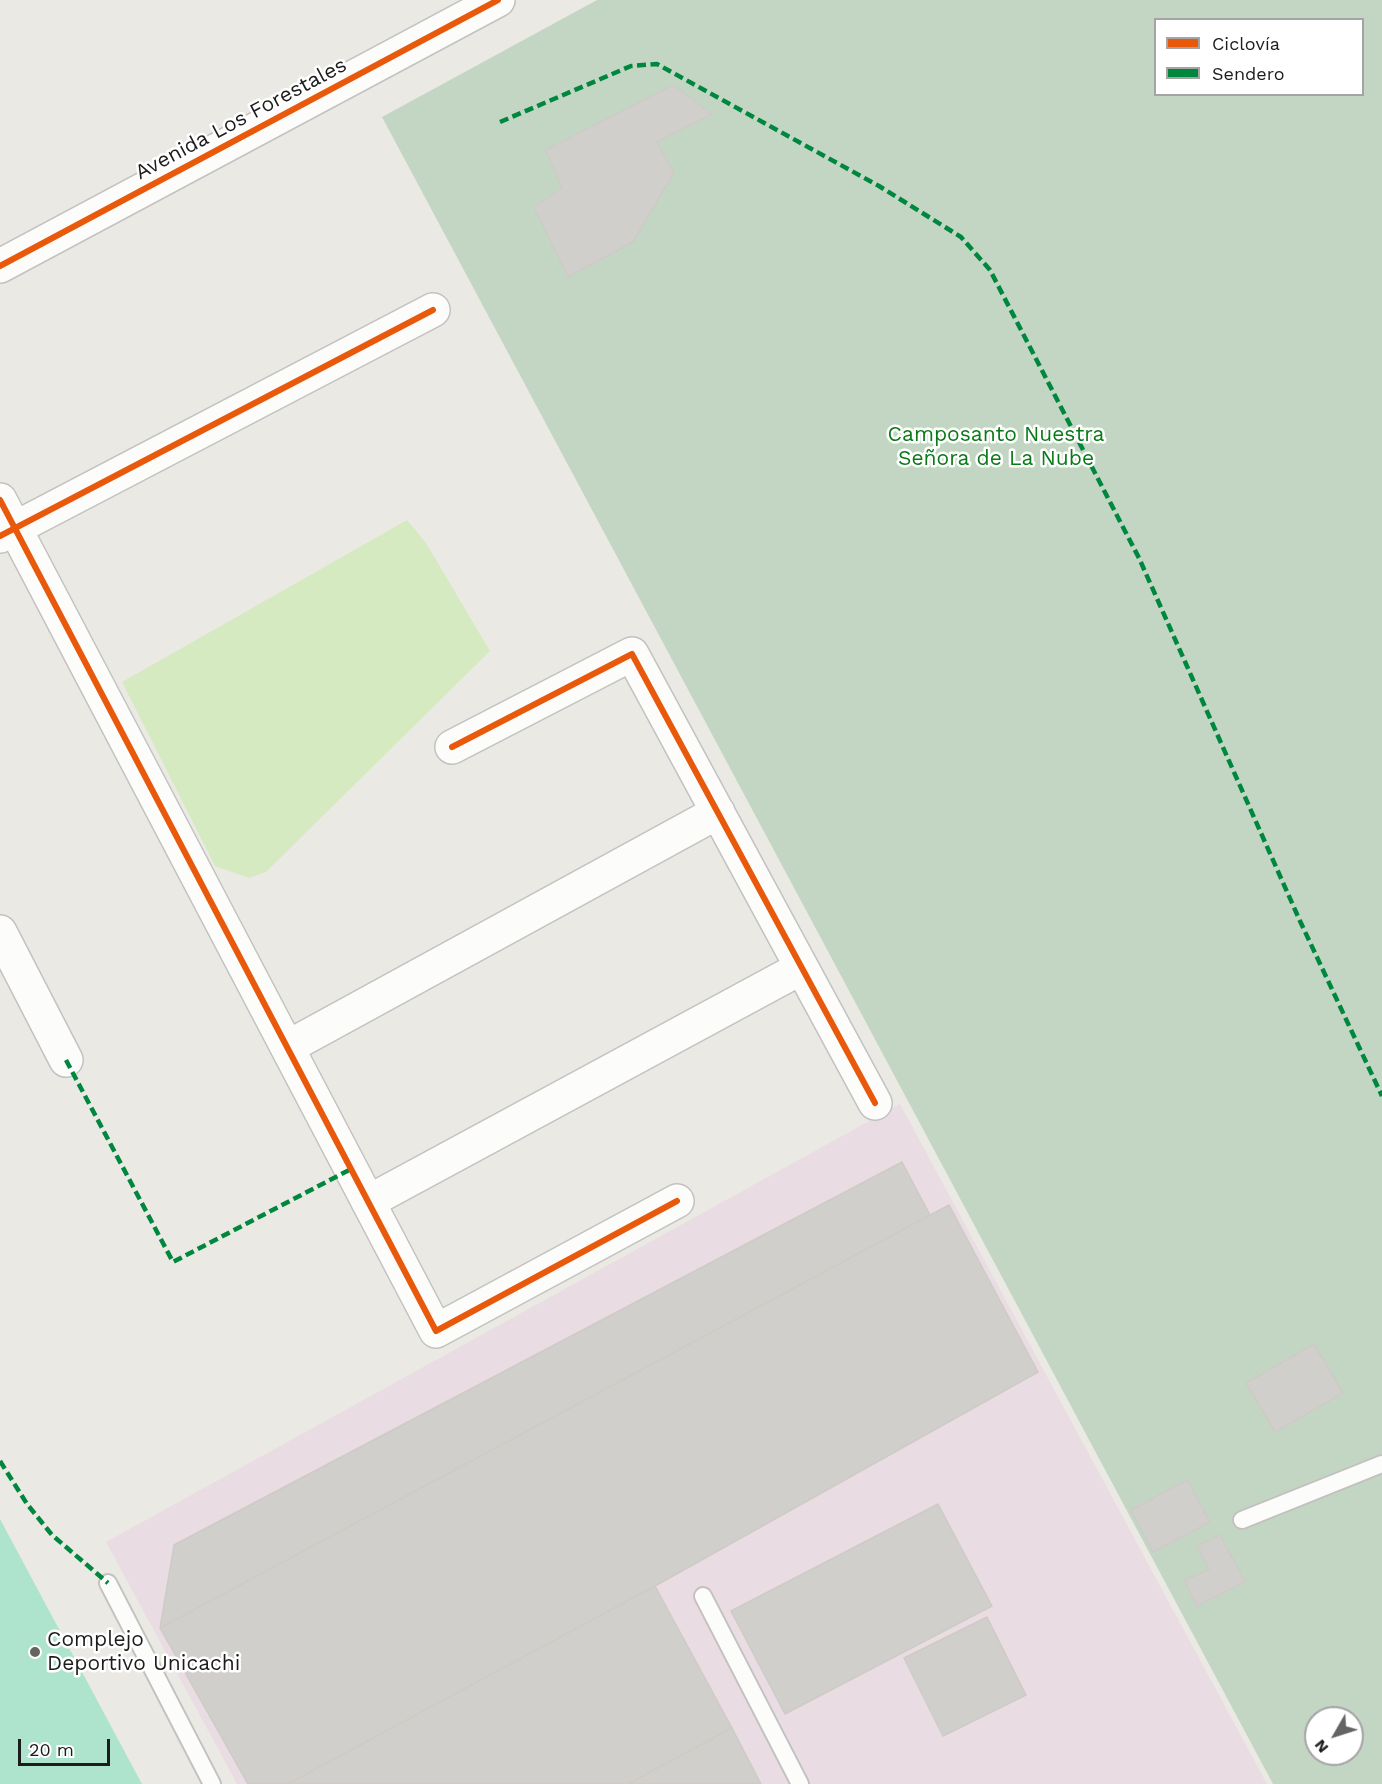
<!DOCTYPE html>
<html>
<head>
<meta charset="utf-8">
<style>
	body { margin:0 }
	#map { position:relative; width:1382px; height:1784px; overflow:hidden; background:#ebe9e4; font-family:"Work Sans",sans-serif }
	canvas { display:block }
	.legend { position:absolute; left:1154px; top:18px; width:210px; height:78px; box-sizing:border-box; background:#fff; border:2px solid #a4a4a4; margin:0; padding:8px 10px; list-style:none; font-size:18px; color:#1c1c1c }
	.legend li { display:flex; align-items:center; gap:12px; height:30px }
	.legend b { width:30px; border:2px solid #a4a4a4 }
	.north { position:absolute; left:1304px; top:1706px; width:60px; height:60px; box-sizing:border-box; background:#fff; border:2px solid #a4a4a4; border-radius:50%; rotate:231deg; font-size:16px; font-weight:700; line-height:24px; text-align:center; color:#1c1c1c }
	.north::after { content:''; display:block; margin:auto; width:21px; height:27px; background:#646462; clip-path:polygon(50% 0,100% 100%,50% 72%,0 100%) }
	.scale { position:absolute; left:18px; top:1739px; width:92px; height:27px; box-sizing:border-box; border:3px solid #1c1c1c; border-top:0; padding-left:8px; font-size:18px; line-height:21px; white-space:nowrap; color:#1c1c1c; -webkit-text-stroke:4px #fff; paint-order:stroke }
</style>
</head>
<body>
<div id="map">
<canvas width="1382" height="1784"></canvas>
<ul class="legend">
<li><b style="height:8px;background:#e8590c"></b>Ciclovía</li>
<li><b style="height:8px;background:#00873e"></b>Sendero</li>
</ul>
<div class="north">N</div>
<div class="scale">20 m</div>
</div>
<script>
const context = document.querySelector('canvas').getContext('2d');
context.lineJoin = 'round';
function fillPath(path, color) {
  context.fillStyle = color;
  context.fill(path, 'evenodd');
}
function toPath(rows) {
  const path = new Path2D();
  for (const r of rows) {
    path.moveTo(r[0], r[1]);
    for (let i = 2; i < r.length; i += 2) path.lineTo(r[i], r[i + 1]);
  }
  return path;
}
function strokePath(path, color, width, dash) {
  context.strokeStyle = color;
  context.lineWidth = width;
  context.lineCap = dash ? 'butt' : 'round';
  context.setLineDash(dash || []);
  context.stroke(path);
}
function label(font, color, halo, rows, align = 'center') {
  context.font = font + ' "Work Sans",sans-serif';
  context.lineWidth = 5;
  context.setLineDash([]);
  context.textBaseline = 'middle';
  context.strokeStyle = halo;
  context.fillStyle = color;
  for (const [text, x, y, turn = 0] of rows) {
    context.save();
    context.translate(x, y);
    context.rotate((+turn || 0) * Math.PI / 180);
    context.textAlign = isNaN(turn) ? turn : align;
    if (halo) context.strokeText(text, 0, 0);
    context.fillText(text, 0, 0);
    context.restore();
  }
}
const industrial = toPath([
	[900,1104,1267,1784,237,1784,106,1542]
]);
const grass = toPath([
	[407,520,426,543,490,651,266,872,249,878,215,866,122,682]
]);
const cemetery = toPath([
	[597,0,1382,0,1382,1784,1273,1784,382,117],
	[1156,20,1362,20,1362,94,1156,94],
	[1316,1718,1352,1718,1352,1754,1316,1754]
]);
const pitch = toPath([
	[0,1519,142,1784,0,1784]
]);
const building = toPath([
	[673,85,712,114,657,142,674,173,633,242,568,277,534,207,562,188,546,150,673,85],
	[902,1162,930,1215,160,1628,174,1545,902,1162],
	[949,1205,1038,1372,655,1586,288,1784,248,1784,160,1628,949,1205],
	[1314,1344,1343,1393,1275,1432,1246,1383,1314,1344],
	[1187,1480,1210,1522,1153,1552,1131,1510,1187,1480],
	[938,1504,992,1606,785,1714,731,1611,938,1504],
	[1220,1535,1245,1582,1197,1606,1184,1581,1209,1569,1197,1546,1220,1535],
	[655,1586,732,1728,628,1784,288,1784,655,1586],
	[987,1617,1026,1695,943,1736,904,1658,987,1617],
	[732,1728,761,1784,628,1784,732,1728]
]);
const lane = toPath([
	[1242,1520,1382,1464],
	[108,1583,212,1784],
	[703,1596,800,1784]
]);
const street = toPath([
	[0,266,498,0],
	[0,500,436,1331,677,1201],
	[0,536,433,310],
	[452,747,632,654,875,1103],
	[0,932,66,1060],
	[288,1047,718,812],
	[368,1202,801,968]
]);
const quiet = toPath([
	[500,122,631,66,657,64,879,186,961,237,990,270,1139,558,1300,921,1382,1096],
	[66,1060,173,1262,351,1169],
	[0,1461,27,1504,52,1535,108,1583]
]);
const cycleway = toPath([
	[0,266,498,0],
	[0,500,436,1331,677,1201],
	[0,536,433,310],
	[452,747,632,654,875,1103]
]);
const markers = [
	[35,1652,6,"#646462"]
];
const streetNames = [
	["Avenida Los Forestales",241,119,-28]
];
const parkNames = [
	["Camposanto Nuestra",996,435],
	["Señora de La Nube",996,459]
];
const poiNames = [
	["Complejo",47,1640],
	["Deportivo Unicachi",47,1664]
];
fillPath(industrial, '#e9dde3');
fillPath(grass, '#d6eac1');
fillPath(cemetery, '#c3d6c4');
fillPath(pitch, '#aee4ce');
fillPath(building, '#d1cfcb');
strokePath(building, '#cecbc6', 1.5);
strokePath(lane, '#c3c2c0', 20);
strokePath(street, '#c3c2c0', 36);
strokePath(lane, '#fcfcfb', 16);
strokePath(street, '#fcfcfb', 33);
strokePath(quiet, '#00873e', 4.5, [9, 4.5]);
strokePath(cycleway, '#e8590c', 6);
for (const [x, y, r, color] of markers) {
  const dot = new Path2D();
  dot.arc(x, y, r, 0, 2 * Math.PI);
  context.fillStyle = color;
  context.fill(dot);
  strokePath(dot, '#fff', 2);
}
label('21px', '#1c1c1c', '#fff', streetNames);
label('21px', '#097b16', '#fff', parkNames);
label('21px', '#1c1c1c', '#fff', poiNames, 'left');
</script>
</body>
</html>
